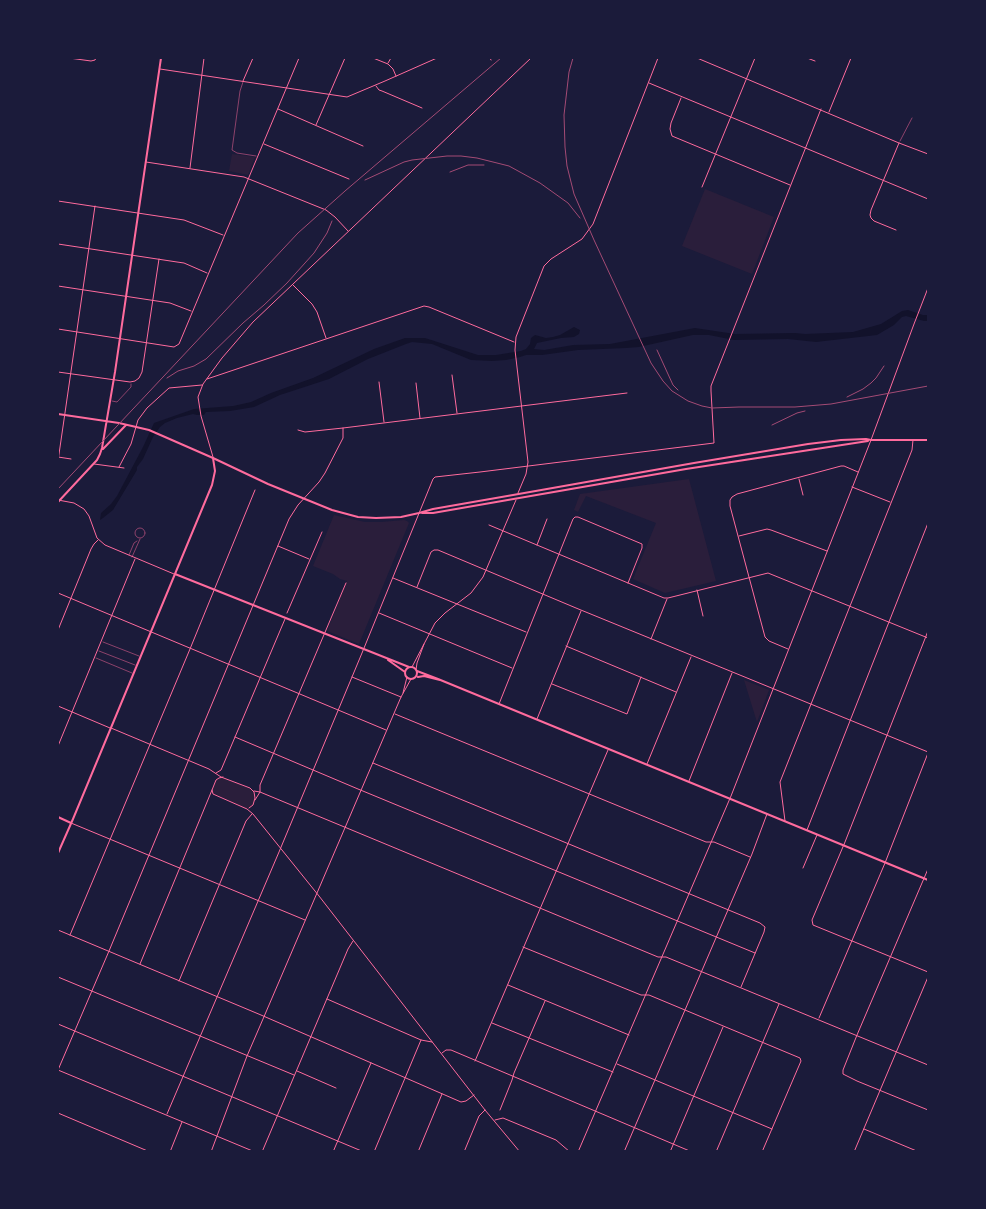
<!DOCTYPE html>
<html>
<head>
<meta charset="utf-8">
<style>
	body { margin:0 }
	#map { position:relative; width:986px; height:1209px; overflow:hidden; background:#1b1b3a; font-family:Merriweather,serif }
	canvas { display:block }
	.frame { position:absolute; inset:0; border:59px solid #1b1b3a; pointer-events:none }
</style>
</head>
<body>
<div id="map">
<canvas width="986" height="1209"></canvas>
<div class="frame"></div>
</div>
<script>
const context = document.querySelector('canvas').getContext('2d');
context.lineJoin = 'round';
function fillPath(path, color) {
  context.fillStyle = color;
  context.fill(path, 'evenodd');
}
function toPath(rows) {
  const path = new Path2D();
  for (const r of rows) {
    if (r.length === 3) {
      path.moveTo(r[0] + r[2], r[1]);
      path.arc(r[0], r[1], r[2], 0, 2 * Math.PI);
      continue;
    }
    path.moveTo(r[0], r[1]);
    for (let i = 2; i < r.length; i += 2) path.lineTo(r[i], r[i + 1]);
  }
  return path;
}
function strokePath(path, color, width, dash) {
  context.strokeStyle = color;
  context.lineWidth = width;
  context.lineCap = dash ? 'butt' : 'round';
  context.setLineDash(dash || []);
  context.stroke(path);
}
const green = toPath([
	[232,154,255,157,248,175,229,171],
	[705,189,774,217,752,274,682,246],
	[689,479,716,581,665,593,633,579,656,523,586,496,578,512,574,510,580,494],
	[334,515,365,522,381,522,404,520,407,521,409,523,359,644,327,631,347,581,340,579,333,574,313,566],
	[744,680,769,690,757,722,756,719],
	[221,777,251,789,255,797,253,805,249,808,245,808,213,793,212,790,216,780]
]);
const water = toPath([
	[908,310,923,315,928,315,928,321,924,321,906,316,902,317,894,325,877,335,816,342,788,339,734,340,709,335,693,335,639,347,626,348,578,350,542,355,526,355,520,357,506,360,492,361,471,360,432,344,412,342,406,344,368,359,329,379,280,395,254,407,230,411,206,412,204,415,197,415,193,414,177,418,165,423,160,427,153,437,143,459,137,467,137,470,113,510,103,518,100,520,101,513,111,504,117,496,143,447,154,423,194,409,233,406,251,402,271,393,313,378,374,349,405,338,425,338,478,355,496,355,521,351,526,349,530,344,531,338,535,335,546,338,553,337,560,335,574,327,580,330,579,334,574,337,561,338,537,343,534,349,544,350,573,345,610,344,695,328,735,334,795,333,805,334,853,332,881,324,902,311]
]);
const service = toPath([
	[243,82,240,91,232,150,237,153,256,156],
	[900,141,912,118],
	[112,401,117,402,131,387,131,384],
	[140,533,5],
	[129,555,134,543,137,541],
	[132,557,140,539],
	[103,642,139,656],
	[99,651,135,665],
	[96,658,132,673]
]);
const minor = toPath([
	[69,58,91,61,95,60,96,58],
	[373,58,388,64,393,69,396,76],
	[490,58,491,60],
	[807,58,815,61],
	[388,63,391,58],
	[243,81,253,58],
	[649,83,928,199],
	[376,86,379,90,382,91,422,108],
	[681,98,671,123,670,129,672,136,790,185],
	[278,109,363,146],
	[829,112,851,58],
	[316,125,345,58],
	[264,144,349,179],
	[146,162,244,177,326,210,335,217,348,231],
	[190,168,204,58],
	[702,187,755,58],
	[58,201,184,220,223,235],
	[896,230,874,221,871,218,870,215,871,210,899,143],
	[58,244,177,262,184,263,207,273],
	[293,285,312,304,317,312,326,338],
	[58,286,170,303,191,311],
	[58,329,174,347,179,344,299,58],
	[58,372,130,382,135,381,139,378,142,372,159,259],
	[452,375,457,413],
	[207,379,424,306,429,307,514,342],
	[379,382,384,422],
	[416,383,420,418],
	[298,430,305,432,343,428,627,393],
	[58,457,71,459],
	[213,457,201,416,198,397,203,384,222,358,253,322,531,58],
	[58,461,95,206],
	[94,464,124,468],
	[119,467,131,444,138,420,147,408,169,388,202,385],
	[799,479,803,495],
	[852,487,890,502],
	[518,493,526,474,528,462,515,350,516,337,544,266,551,259,582,239,593,224,658,58],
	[489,525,664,598,668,598,768,573,928,638],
	[739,536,767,529,771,530,827,551],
	[537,545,547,519],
	[278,546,309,559],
	[393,578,526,632],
	[417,587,431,552,434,550,438,550,576,608,928,752],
	[697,590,703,616],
	[58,593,386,730],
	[287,613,322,532],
	[379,613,512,668],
	[58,630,91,549,94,544,98,540],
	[928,631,845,842,812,920,813,925,928,972],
	[651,639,667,599],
	[566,646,676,692],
	[788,649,769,641,765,637,730,506,730,500,732,497,737,494,841,466,844,466,858,472],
	[352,677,401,697],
	[552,684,627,714,641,677],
	[499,704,573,519,575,517,578,517,642,544,642,548,628,583],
	[58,706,110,728],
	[395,714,706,842,714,842,750,857],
	[537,719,581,611],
	[235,737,358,789,755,953],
	[58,746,135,559],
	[373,763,760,923,765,927,764,932,741,987],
	[647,764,691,657],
	[216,773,221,770,224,763,285,619],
	[689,781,732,673],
	[254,791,260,792,658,957,666,957,928,1065],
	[255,800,260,792,260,785,346,583],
	[785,821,780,782,891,503,912,450,913,440],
	[71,823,305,920],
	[807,830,928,523],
	[803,868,817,835],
	[928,869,857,1035,843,1070,843,1074,857,1081,928,1110],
	[58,930,261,1015,461,1102,466,1101,474,1095],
	[70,935,190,649,255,490],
	[523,947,641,995,649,995,800,1058,801,1061,762,1152],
	[140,964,212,790],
	[58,977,294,1075],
	[179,981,246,821,252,814],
	[508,985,629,1035],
	[327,999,421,1040,432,1042],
	[819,1018,885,863,928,753],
	[492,1023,613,1072],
	[58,1024,364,1152],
	[442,1053,446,1050,451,1050,692,1152],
	[475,1061,608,750],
	[617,1064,772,1129],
	[58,1070,109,951,289,519,298,505,319,482,325,473,343,438,343,428],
	[297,1071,336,1088],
	[500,1110,512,1080,514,1073,545,1001],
	[58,1113,150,1152],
	[167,1114,279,852,362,653,433,479,435,477,480,472,714,443,711,391,711,386,821,109],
	[495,1120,503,1118,556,1140,570,1152],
	[864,1129,919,1152],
	[170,1152,182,1122],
	[262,1152,348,949,353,941],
	[333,1152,371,1063],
	[374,1152,421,1040],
	[418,1152,442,1094],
	[464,1152,479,1116,485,1110],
	[624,1152,752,854,767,814],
	[670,1152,723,1027],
	[716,1152,779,1004]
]);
const tertiary = toPath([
	[697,58,899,143,928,154],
	[160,69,347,97,385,81,437,58],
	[58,500,74,503,84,509,89,516,97,538,105,545,174,574],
	[412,667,424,644],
	[416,670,417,663,424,644,435,623,445,613,471,593,483,577,516,500],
	[403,693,407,677],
	[111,728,209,769,221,777,250,788,254,792,255,798,253,805,249,808],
	[223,777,219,778,216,780,212,790,213,794,247,809,253,814,319,896,485,1110,520,1152],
	[58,1070,255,1152],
	[211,1152,247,1056,263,1019,401,697,411,679],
	[578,1152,731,796,871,440,914,324,928,288],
	[854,1152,928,977]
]);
const secondary = toPath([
	[175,574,409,667],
	[388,660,405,672],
	[411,673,6],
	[417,671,438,679,928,880],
	[418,677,424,676,440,680],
	[58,817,71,823],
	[58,853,73,819,212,485,215,471,213,458]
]);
const primary = toPath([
	[58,414,119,423,149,430,213,458,268,484,332,510,358,517,376,518,401,517,419,513,433,509,513,495,694,463,808,444,841,440,866,439,871,440,928,440],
	[103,449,126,425],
	[58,502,97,460,100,454,102,448,115,372,161,58],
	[422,513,433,513,686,469,868,441]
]);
const rail = toPath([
	[573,58,569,72,564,115,565,147,567,166,574,194,594,240,651,363,663,381,672,391,688,401,702,406,712,408,739,407,795,407,831,404,928,386],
	[450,172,468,165,484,165],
	[365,180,404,162,412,160,447,156,461,156,477,158,509,166,540,183,568,203,580,218],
	[657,350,673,385,678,390],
	[167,378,178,371,194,366,206,359,243,323,264,305,287,283,314,253,327,233,332,221],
	[847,397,863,389,871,383,876,378,884,366],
	[772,425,797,413,805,411],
	[58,489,298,233,345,191,501,58]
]);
fillPath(green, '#2a1e3b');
fillPath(water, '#12122b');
strokePath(service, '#ff6b9d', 0.5);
strokePath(minor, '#ff6b9d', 1);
strokePath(tertiary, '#ff6b9d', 1);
strokePath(secondary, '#ff6b9d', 2);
strokePath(primary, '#ff6b9d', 2);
strokePath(rail, '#a44b75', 1);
</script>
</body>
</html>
